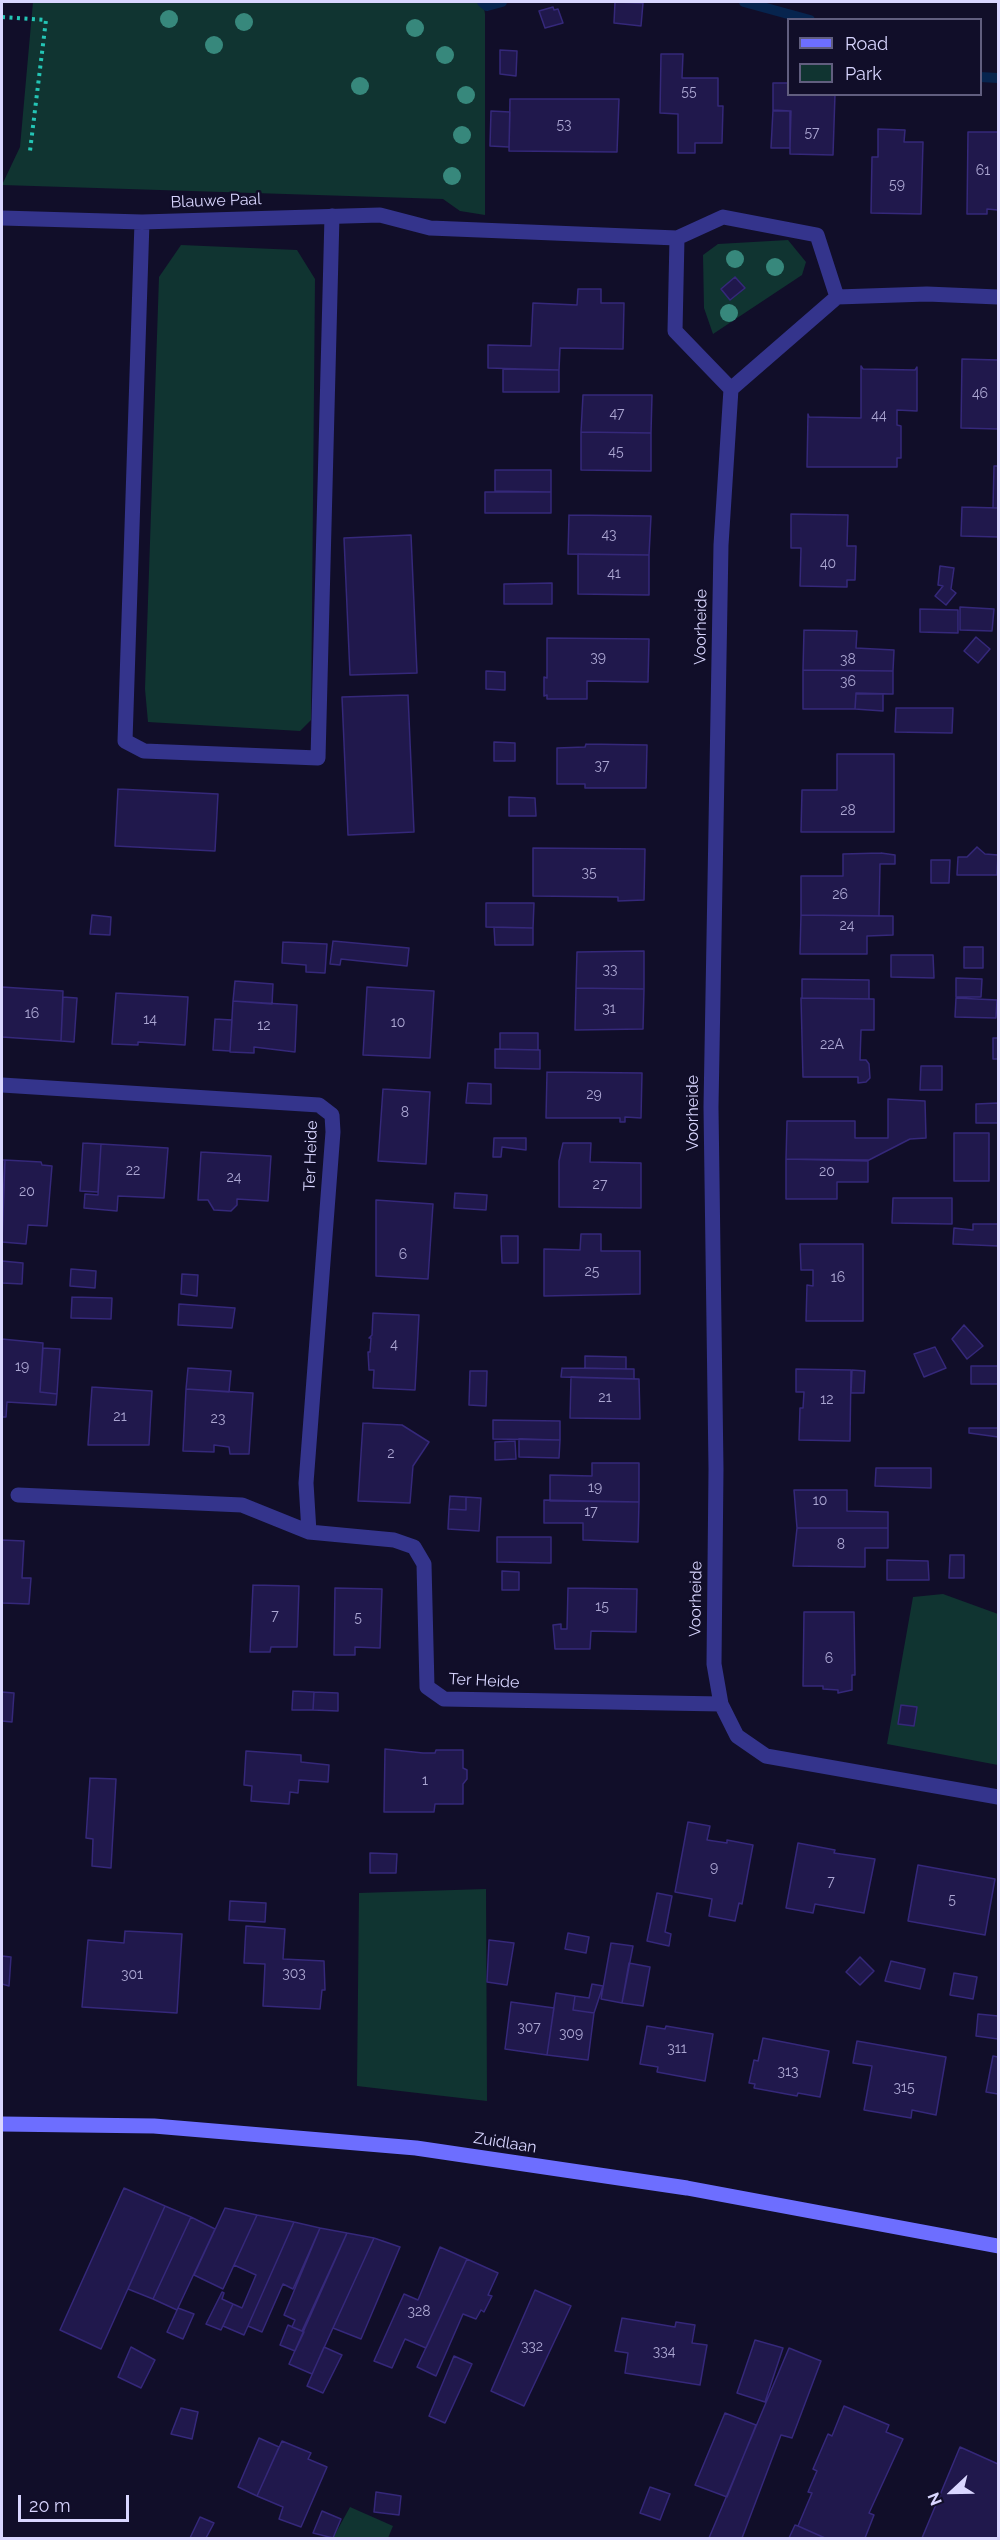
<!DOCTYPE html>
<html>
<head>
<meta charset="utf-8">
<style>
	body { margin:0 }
	#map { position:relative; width:1000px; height:2540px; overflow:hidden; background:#110e29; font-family:Raleway,sans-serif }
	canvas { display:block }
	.frame { position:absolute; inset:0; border:3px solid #d9d6ff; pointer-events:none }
	.legend { position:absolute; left:787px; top:18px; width:195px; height:78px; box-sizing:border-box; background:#110e29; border:2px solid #615e7f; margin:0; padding:8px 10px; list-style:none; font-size:18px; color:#d9d6ff }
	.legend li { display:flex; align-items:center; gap:12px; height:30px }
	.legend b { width:30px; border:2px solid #615e7f }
	.north { position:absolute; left:922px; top:2462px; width:60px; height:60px; -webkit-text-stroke:4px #110e29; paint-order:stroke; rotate:248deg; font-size:16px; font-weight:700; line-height:24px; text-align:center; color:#d9d6ff }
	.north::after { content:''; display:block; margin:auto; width:21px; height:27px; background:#d9d6ff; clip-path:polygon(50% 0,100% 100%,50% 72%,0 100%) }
	.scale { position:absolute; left:18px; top:2495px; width:111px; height:27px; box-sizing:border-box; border:3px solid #d9d6ff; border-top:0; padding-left:8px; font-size:18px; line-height:21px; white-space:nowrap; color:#d9d6ff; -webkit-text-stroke:4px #110e29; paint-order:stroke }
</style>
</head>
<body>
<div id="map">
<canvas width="1000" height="2540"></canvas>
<div class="frame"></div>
<ul class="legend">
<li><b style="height:8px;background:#6d6eff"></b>Road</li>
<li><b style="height:16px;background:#103431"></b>Park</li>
</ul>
<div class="north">N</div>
<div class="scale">20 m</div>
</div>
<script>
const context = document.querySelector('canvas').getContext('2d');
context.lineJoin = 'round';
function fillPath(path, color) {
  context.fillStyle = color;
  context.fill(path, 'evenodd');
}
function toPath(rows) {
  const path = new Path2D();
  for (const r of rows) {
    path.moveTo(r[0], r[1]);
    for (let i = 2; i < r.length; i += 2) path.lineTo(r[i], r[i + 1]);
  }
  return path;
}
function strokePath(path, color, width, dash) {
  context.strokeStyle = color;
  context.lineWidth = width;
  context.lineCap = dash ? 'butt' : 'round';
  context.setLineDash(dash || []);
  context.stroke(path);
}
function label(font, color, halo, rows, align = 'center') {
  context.font = font + ' Raleway,sans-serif';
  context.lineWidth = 5;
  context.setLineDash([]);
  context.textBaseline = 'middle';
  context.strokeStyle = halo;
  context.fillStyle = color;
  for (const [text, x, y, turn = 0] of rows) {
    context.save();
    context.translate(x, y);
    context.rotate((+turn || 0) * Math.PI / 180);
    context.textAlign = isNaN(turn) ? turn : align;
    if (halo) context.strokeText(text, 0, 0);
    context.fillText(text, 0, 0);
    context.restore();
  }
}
const green = toPath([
	[33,2,483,2,485,14,485,215,460,211,443,199,2,185,20,147],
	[788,240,806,262,802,275,713,334,704,308,703,255,718,244],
	[181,245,297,250,315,279,311,720,300,731,148,722,145,689,159,277],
	[943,1594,998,1614,998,1765,887,1744,913,1597],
	[486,1889,487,2101,357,2086,359,1893],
	[350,2507,393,2526,388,2538,333,2538]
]);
const stream = toPath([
	[482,2,487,6,502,2],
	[744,2,810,20],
	[980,77,998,78]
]);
const building = toPath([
	[615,2,643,3,641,26,614,23,615,2],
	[553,7,554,10,558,9,563,23,545,28,539,11,553,7],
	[500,50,517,51,516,76,500,74,500,50],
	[661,54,683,54,682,78,718,78,718,106,723,106,722,143,695,143,695,153,678,153,678,114,660,113,661,54],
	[773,83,788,83,788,94,835,94,833,155,790,154,790,111,773,111,773,83],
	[510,99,619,99,617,152,509,151,510,99],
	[773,110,791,111,790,148,771,148,773,110],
	[491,111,510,112,509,147,490,146,491,111],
	[878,129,905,130,904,142,923,142,921,214,871,213,872,157,878,157,878,129],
	[968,132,998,132,998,210,987,209,987,214,967,214,968,132],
	[735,277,745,288,730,300,721,289,735,277],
	[578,289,601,289,601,303,624,303,623,349,560,348,559,370,488,368,488,345,531,346,533,303,577,305,578,289],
	[962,359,998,360,998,429,961,428,962,359],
	[861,366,863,369,915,370,917,367,917,411,897,410,897,425,901,426,901,458,897,458,897,467,807,467,808,414,809,417,861,418,861,366],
	[503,369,559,370,559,392,503,392,503,369],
	[583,395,652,395,651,433,581,432,583,395],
	[581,432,651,433,651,471,581,470,581,432],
	[994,466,998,466,998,508,993,508,994,466],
	[495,470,551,470,551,492,495,491,495,470],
	[485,492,551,492,551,513,485,513,485,492],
	[962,507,998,508,998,537,961,536,962,507],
	[791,514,848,515,847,546,856,546,855,580,847,580,847,587,800,586,801,548,791,548,791,514],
	[569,515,651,516,649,555,568,554,569,515],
	[411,535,417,673,350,675,344,538,411,535],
	[578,554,649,555,649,595,578,594,578,554],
	[940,566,954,568,951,589,956,593,946,605,935,596,943,586,938,585,940,566],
	[552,583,552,604,504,604,504,584,552,583],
	[960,607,994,609,992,631,960,630,960,607],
	[920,609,958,610,958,633,920,632,920,609],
	[804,630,857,631,856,648,894,650,893,671,803,670,804,630],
	[976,637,990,649,978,663,964,651,976,637],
	[547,638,649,639,648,682,587,681,587,699,547,699,547,695,544,696,544,677,547,678,547,638],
	[803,670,893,671,893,694,856,693,855,709,803,709,803,670],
	[486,671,505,672,505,690,486,689,486,671],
	[856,694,883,694,883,711,855,709,856,694],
	[408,695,414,832,348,835,342,697,408,695],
	[896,708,953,708,952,733,895,732,896,708],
	[494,742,515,743,515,761,494,761,494,742],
	[586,744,647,745,646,788,585,788,585,784,557,784,557,748,585,747,586,744],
	[837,754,894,754,894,832,801,832,802,790,837,790,837,754],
	[118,789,218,794,215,851,115,846,118,789],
	[509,797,535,798,536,816,509,816,509,797],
	[977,847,985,854,998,855,997,875,957,875,958,857,967,857,977,847],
	[533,848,645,849,644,900,618,901,618,897,533,896,533,848],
	[881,853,895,855,895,864,880,864,879,916,801,915,801,876,843,876,843,854,881,853],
	[931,860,950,860,949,883,931,883,931,860],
	[486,903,534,903,533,928,486,927,486,903],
	[92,915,111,917,110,935,90,934,92,915],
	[801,915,893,916,893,935,867,936,867,954,800,954,801,915],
	[494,927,533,928,533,945,495,945,494,927],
	[333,941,409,948,407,966,341,959,340,965,330,964,333,941],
	[283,942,327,944,325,973,306,972,306,965,282,963,283,942],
	[964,947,983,947,983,968,964,968,964,947],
	[644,951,644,989,576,988,577,952,644,951],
	[891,955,933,955,934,978,891,977,891,955],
	[956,978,982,979,981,997,956,997,956,978],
	[802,979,869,980,869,999,802,998,802,979],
	[235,981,273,984,272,1004,233,1001,235,981],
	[2,987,63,991,61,1041,2,1037,2,987],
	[367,987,434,991,430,1058,363,1055,367,987],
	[576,988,644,989,643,1029,575,1030,576,988],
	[116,993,188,997,185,1045,138,1042,138,1045,112,1044,116,993],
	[63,997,77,998,74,1042,61,1041,63,997],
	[801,998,874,999,874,1030,861,1030,860,1060,866,1060,869,1064,870,1078,866,1082,858,1083,858,1077,803,1077,801,998],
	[956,998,997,1000,996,1018,955,1017,956,998],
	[233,1001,297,1005,295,1052,254,1047,254,1053,230,1052,233,1001],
	[215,1019,232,1020,230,1051,213,1050,215,1019],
	[500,1033,538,1033,538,1050,500,1049,500,1033],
	[993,1038,998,1038,998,1059,993,1059,993,1038],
	[495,1049,540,1050,540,1069,495,1068,495,1049],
	[921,1066,942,1066,942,1090,920,1090,921,1066],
	[547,1072,642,1073,641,1118,625,1117,625,1122,620,1122,620,1118,546,1118,547,1072],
	[468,1083,491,1084,491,1104,466,1103,468,1083],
	[383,1089,430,1092,426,1164,378,1161,383,1089],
	[888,1099,925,1101,926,1138,910,1139,867,1161,786,1159,787,1121,855,1121,855,1138,888,1138,888,1099],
	[998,1103,998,1123,976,1123,976,1104,998,1103],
	[954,1133,989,1133,989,1181,954,1181,954,1133],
	[494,1138,526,1138,526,1150,502,1147,501,1157,493,1157,494,1138],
	[83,1143,101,1144,98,1192,80,1191,83,1143],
	[563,1143,591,1143,590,1162,641,1163,641,1208,559,1207,559,1161,563,1143],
	[101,1144,168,1148,164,1198,118,1196,117,1211,84,1208,85,1194,98,1195,101,1144],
	[201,1152,271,1156,268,1201,237,1199,237,1205,231,1211,214,1210,208,1200,198,1200,201,1152],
	[786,1159,868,1160,868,1182,837,1182,837,1199,786,1199,786,1159],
	[2,1160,5,1160,2,1219,2,1160],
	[5,1160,41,1162,42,1165,52,1166,47,1226,28,1225,26,1244,2,1242,5,1160],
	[455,1193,487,1195,486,1210,454,1208,455,1193],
	[893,1198,952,1198,952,1224,892,1223,893,1198],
	[376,1200,433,1204,428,1279,376,1276,376,1200],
	[973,1224,998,1224,998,1246,953,1244,954,1228,973,1230,973,1224],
	[581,1234,601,1234,601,1251,640,1251,640,1294,544,1296,544,1249,580,1250,581,1234],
	[501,1236,518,1236,518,1263,502,1263,501,1236],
	[800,1244,863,1244,863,1321,806,1321,807,1285,813,1286,813,1270,801,1270,800,1244],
	[2,1261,23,1263,22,1284,2,1283,2,1261],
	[71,1269,96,1271,95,1288,70,1286,71,1269],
	[182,1274,198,1275,197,1296,181,1294,182,1274],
	[72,1297,112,1298,111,1319,71,1318,72,1297],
	[179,1304,235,1308,232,1328,178,1325,179,1304],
	[373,1313,419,1315,415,1390,373,1388,374,1370,369,1370,368,1352,370,1352,371,1338,369,1338,372,1335,373,1313],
	[964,1325,983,1346,967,1359,952,1339,964,1325],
	[2,1339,43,1343,40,1392,57,1394,56,1405,7,1402,6,1417,2,1417,2,1339],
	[935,1347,946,1368,924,1377,914,1354,935,1347],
	[43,1348,60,1349,57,1394,40,1392,43,1348],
	[585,1356,626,1357,626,1369,585,1368,585,1356],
	[971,1366,998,1366,998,1384,971,1384,971,1366],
	[188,1368,231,1371,229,1392,186,1389,188,1368],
	[562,1368,634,1369,634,1379,561,1377,562,1368],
	[796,1369,851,1370,850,1441,799,1440,800,1408,803,1408,804,1392,796,1392,796,1369],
	[852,1370,865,1371,864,1393,851,1393,852,1370],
	[470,1371,487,1371,486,1406,469,1405,470,1371],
	[571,1377,639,1379,640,1419,570,1418,571,1377],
	[92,1387,152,1391,149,1445,88,1445,92,1387],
	[186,1389,253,1393,249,1454,230,1454,229,1447,214,1445,214,1452,183,1451,186,1389],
	[493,1420,560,1421,560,1440,493,1439,493,1420],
	[363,1423,402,1425,429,1442,413,1466,410,1503,358,1501,363,1423],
	[969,1428,998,1428,998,1437,969,1433,969,1428],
	[519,1439,560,1440,559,1458,519,1457,519,1439],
	[515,1441,516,1459,495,1460,495,1442,515,1441],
	[592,1463,639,1463,639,1502,550,1501,550,1475,592,1476,592,1463],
	[876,1468,931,1468,931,1488,875,1486,876,1468],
	[794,1490,847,1490,847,1511,888,1512,888,1528,797,1528,794,1490],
	[450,1496,466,1497,466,1510,449,1509,450,1496],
	[466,1497,481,1498,479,1531,448,1529,449,1509,466,1510,466,1497],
	[544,1500,639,1502,638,1542,583,1540,583,1523,544,1523,544,1500],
	[797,1528,888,1528,888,1548,865,1548,865,1567,793,1566,797,1528],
	[497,1537,551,1537,551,1563,497,1562,497,1537],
	[2,1540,24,1541,22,1578,31,1578,29,1604,2,1603,2,1540],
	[950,1555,964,1555,964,1578,949,1578,950,1555],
	[887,1560,928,1561,929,1580,887,1580,887,1560],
	[502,1571,519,1572,519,1590,502,1590,502,1571],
	[253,1585,299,1586,297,1647,271,1647,270,1652,250,1652,253,1585],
	[335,1588,382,1589,380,1648,355,1647,355,1655,334,1655,335,1588],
	[568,1588,637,1589,636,1632,591,1631,590,1649,555,1649,553,1625,561,1624,561,1629,567,1629,568,1588],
	[804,1612,854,1612,855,1675,852,1675,852,1690,838,1693,838,1690,823,1689,823,1686,803,1686,804,1612],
	[293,1691,314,1692,313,1710,292,1710,293,1691],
	[2,1692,14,1693,12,1722,2,1721,2,1692],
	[314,1692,338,1693,338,1711,313,1710,314,1692],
	[901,1705,917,1707,914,1726,898,1724,901,1705],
	[385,1749,423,1753,435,1753,436,1750,463,1750,463,1768,467,1770,467,1779,463,1784,463,1804,435,1804,434,1812,384,1812,385,1749],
	[246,1751,301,1755,301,1762,329,1765,328,1782,299,1780,298,1793,290,1792,289,1804,251,1801,252,1786,244,1785,246,1751],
	[90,1778,116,1779,111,1868,92,1866,93,1839,86,1838,90,1778],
	[688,1822,710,1826,707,1840,727,1843,727,1840,753,1845,742,1904,739,1903,735,1921,709,1916,712,1899,675,1892,688,1822],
	[798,1843,835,1850,834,1853,875,1859,864,1913,815,1904,813,1913,786,1908,798,1843],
	[370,1853,397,1854,396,1873,370,1873,370,1853],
	[918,1865,995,1879,985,1935,908,1921,918,1865],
	[657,1893,672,1896,665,1932,671,1934,669,1946,647,1941,657,1893],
	[230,1901,266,1903,265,1922,229,1920,230,1901],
	[246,1926,285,1929,283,1959,324,1961,325,1990,322,1990,320,2009,263,2006,265,1964,244,1963,246,1926],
	[125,1931,182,1934,177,2013,82,2007,88,1940,124,1943,125,1931],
	[568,1933,589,1937,586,1953,565,1949,568,1933],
	[489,1940,514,1943,507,1985,487,1982,489,1940],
	[611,1943,633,1946,622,2003,601,1999,611,1943],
	[2,1956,11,1957,9,1986,2,1984,2,1956],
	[860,1957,874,1971,860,1985,846,1972,860,1957],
	[891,1961,925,1969,920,1989,885,1981,891,1961],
	[629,1963,650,1967,643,2006,622,2003,629,1963],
	[954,1973,977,1977,973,1999,950,1995,954,1973],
	[592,1984,603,1986,594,2013,573,2010,575,1996,589,1998,592,1984],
	[556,1993,575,1996,573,2010,594,2013,588,2060,547,2055,556,1993],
	[511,2002,554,2008,547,2055,505,2049,511,2002],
	[978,2014,998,2016,998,2039,976,2036,978,2014],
	[647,2026,665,2029,666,2026,713,2034,705,2081,657,2072,658,2067,640,2064,647,2026],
	[763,2038,829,2051,820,2097,798,2093,797,2096,754,2088,755,2084,749,2083,754,2060,758,2061,763,2038],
	[857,2041,946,2057,936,2115,912,2110,911,2118,864,2110,872,2066,853,2063,857,2041],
	[993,2056,998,2057,998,2094,986,2092,993,2056],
	[124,2188,165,2206,101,2349,60,2330,124,2188],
	[165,2206,191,2217,153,2299,128,2289,165,2206],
	[225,2208,257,2215,223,2289,194,2275,225,2208],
	[257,2215,294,2222,244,2335,223,2326,233,2304,242,2308,256,2275,234,2265,257,2215],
	[191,2217,215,2229,177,2310,153,2299,191,2217],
	[294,2222,320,2228,293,2289,283,2284,262,2332,248,2326,294,2222],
	[320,2228,347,2233,302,2331,292,2327,295,2320,284,2315,320,2228],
	[347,2233,374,2238,312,2374,289,2364,347,2233],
	[374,2238,400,2247,361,2339,333,2328,374,2238],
	[440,2247,467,2259,426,2348,405,2339,392,2368,374,2361,404,2294,418,2300,440,2247],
	[467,2259,498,2273,488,2295,492,2296,484,2312,481,2310,476,2319,463,2314,436,2376,417,2367,467,2259],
	[535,2290,571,2306,524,2406,491,2391,535,2290],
	[222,2292,224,2293,222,2299,233,2304,221,2330,206,2324,222,2292],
	[178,2308,194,2314,183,2339,167,2332,178,2308],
	[622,2318,675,2327,676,2322,695,2325,692,2343,707,2345,700,2385,625,2373,628,2353,615,2351,622,2318],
	[288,2325,304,2332,295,2351,280,2345,288,2325],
	[755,2340,783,2348,765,2402,737,2393,755,2340],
	[131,2347,155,2360,141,2388,118,2377,131,2347],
	[324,2347,342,2355,323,2393,307,2386,324,2347],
	[789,2348,821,2361,792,2438,781,2435,742,2538,709,2538,789,2348],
	[454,2356,472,2364,445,2423,429,2416,454,2356],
	[844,2406,889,2425,886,2432,903,2439,869,2513,874,2515,865,2538,825,2538,798,2526,812,2493,808,2492,817,2471,813,2469,828,2434,832,2436,844,2406],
	[181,2408,198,2412,192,2439,171,2434,181,2408],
	[725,2413,756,2425,727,2497,695,2485,725,2413],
	[259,2438,279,2447,257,2496,238,2487,259,2438],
	[282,2441,311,2453,308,2459,327,2467,301,2527,279,2519,283,2507,257,2496,282,2441],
	[960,2447,998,2464,998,2538,922,2538,960,2447],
	[650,2487,670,2494,660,2520,640,2513,650,2487],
	[376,2492,401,2496,399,2515,374,2512,376,2492],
	[322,2511,341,2519,333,2538,313,2533,322,2511],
	[200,2517,214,2523,206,2538,190,2538,200,2517],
	[795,2525,798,2526,825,2538,789,2538,795,2525]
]);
const path = toPath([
	[2,17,46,20,30,151]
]);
const minor = toPath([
	[2,218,142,222,380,215,430,228,677,238,723,217,817,235,837,297,927,294,998,297],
	[142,222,125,741,144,751,318,758,332,216],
	[677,238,675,331,731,389,721,545,711,1107,716,1469,714,1664,721,1704,737,1736,766,1756,998,1797],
	[731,389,837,297],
	[2,1085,319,1105,332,1115,333,1132,306,1483,309,1532,394,1540,414,1547,424,1564,427,1687,444,1699,721,1704],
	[18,1495,242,1505,309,1532]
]);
const secondary = toPath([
	[2,2124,154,2126,416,2148,687,2188,998,2246]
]);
const trees = [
	[169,19],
	[244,22],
	[415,28],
	[214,45],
	[445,55],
	[360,86],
	[466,95],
	[462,135],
	[452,176],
	[735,259],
	[775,267],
	[729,313]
];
const numberNames = [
	["55",689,92],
	["53",564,125],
	["57",812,133],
	["61",983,171],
	["59",897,185],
	["46",980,394],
	["47",617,414],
	["44",879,416],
	["45",616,452],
	["43",609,535],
	["40",828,564],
	["41",614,574],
	["39",598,658],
	["38",848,660],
	["36",848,682],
	["37",602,766],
	["28",848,811],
	["35",589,873],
	["26",840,895],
	["24",847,926],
	["33",610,970],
	["31",609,1009],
	["16",32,1014],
	["14",150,1020],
	["10",398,1023],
	["12",264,1026],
	["22A",832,1045],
	["29",594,1095],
	["8",405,1113],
	["22",133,1171],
	["20",827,1172],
	["24",234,1178],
	["27",600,1185],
	["20",27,1192],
	["6",403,1255],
	["25",592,1272],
	["16",838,1278],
	["4",394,1345],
	["19",22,1367],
	["21",605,1398],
	["12",827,1400],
	["21",120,1417],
	["23",218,1419],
	["2",391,1454],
	["19",595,1488],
	["10",820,1501],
	["17",591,1512],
	["8",841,1545],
	["15",602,1607],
	["7",275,1616],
	["5",358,1618],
	["6",829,1659],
	["1",425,1781],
	["9",714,1868],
	["7",831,1882],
	["5",952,1900],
	["303",294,1974],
	["301",132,1975],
	["307",529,2028],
	["309",571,2034],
	["311",677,2049],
	["313",788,2072],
	["315",904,2088],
	["328",419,2312],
	["332",532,2347],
	["334",664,2352]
];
const streetNames = [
	["Blauwe Paal",216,201,-2],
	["Voorheide",701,627,-89],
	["Voorheide",693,1113,-90],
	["Ter Heide",311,1156,-88],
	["Voorheide",696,1599,-89],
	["Ter Heide",484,1681,3],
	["Zuidlaan",505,2143,9]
];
fillPath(green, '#103431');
strokePath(stream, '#07244e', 10);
fillPath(building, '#20184c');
strokePath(building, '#35287a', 1.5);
strokePath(path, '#24c5b5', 4, [3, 4.5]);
strokePath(minor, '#34348c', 15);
strokePath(secondary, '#6d6eff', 15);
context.fillStyle = '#37887c';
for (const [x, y] of trees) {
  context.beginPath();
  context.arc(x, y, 9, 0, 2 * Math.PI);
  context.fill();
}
label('14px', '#aba6d2', null, numberNames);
label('16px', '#d9d6ff', '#110e29', streetNames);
</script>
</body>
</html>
